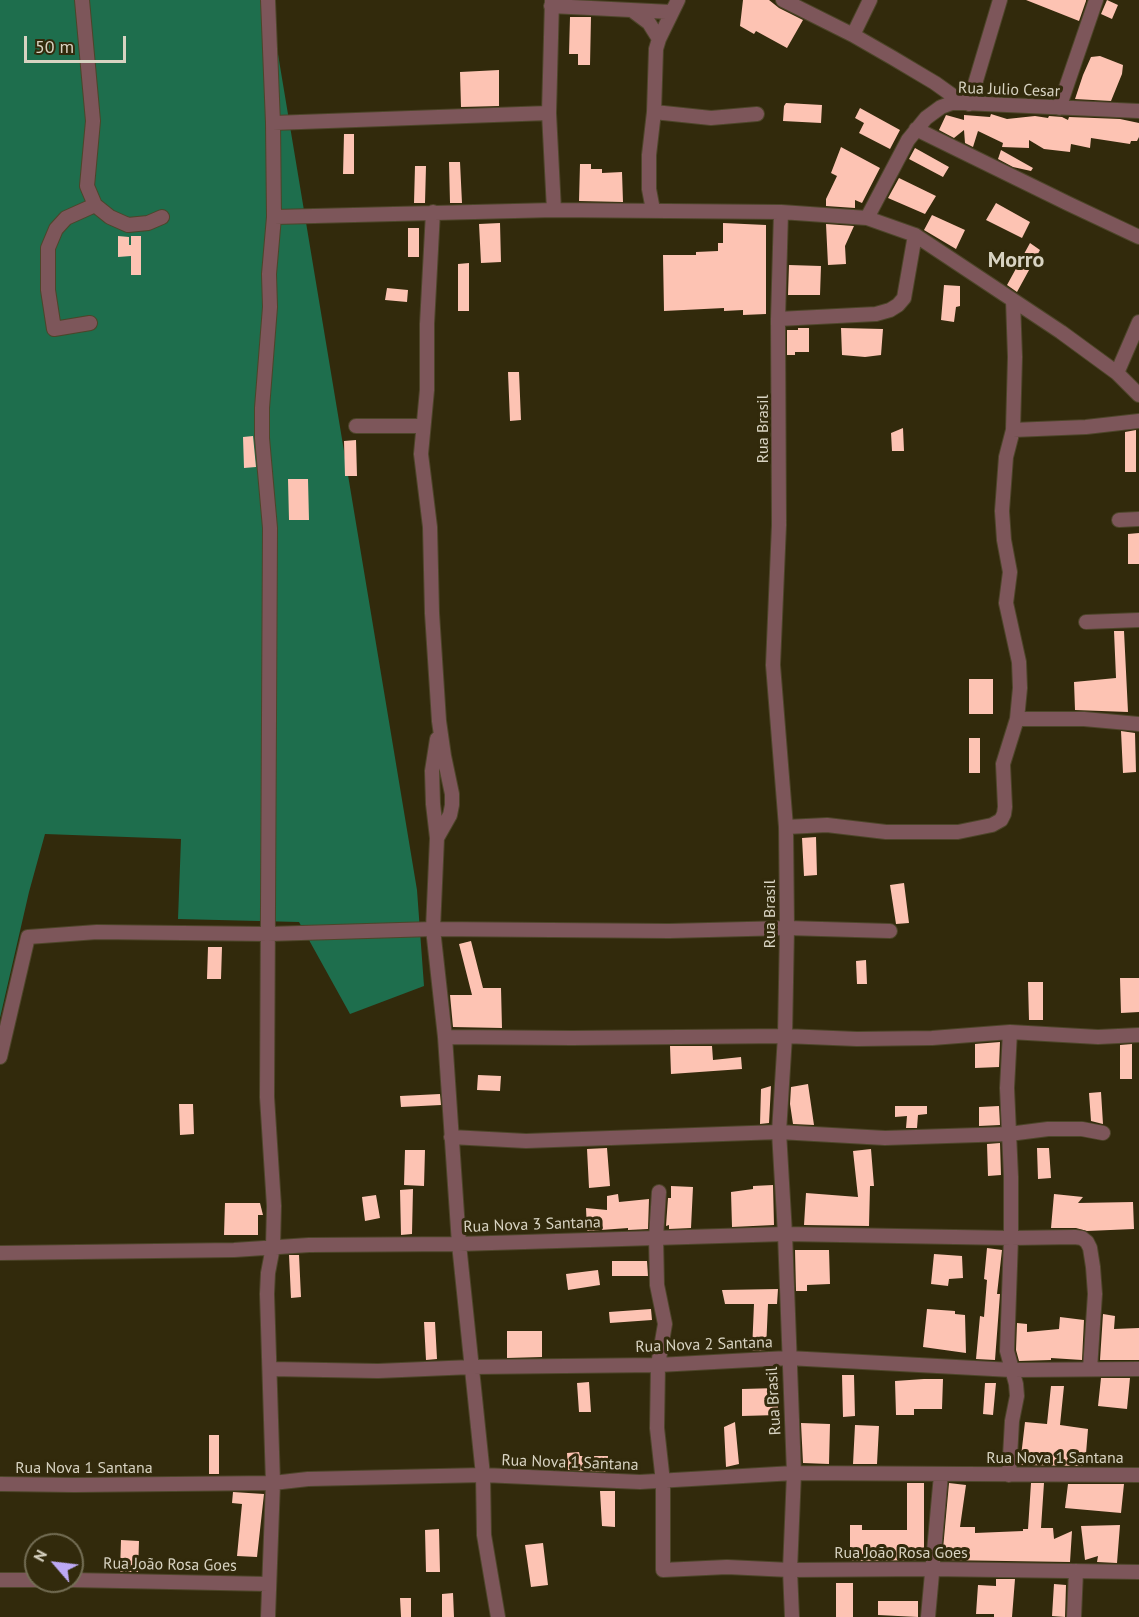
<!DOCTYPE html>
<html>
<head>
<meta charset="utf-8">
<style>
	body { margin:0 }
	#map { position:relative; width:1139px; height:1617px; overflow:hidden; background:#322a0c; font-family:"PT Sans",sans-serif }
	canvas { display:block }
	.north { position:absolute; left:24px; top:1533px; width:60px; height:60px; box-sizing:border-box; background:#322a0c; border:2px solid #746e55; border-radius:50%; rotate:298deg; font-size:16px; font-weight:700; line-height:24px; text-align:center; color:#d8d3c2 }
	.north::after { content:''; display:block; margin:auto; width:21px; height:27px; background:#bda9f5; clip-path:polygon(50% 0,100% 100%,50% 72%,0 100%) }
	.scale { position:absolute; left:24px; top:36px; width:102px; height:27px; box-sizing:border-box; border:3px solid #d8d3c2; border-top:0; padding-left:8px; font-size:18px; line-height:21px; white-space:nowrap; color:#d8d3c2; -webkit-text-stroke:4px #322a0c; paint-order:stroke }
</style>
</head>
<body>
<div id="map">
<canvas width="1139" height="1617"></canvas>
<div class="north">N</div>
<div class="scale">50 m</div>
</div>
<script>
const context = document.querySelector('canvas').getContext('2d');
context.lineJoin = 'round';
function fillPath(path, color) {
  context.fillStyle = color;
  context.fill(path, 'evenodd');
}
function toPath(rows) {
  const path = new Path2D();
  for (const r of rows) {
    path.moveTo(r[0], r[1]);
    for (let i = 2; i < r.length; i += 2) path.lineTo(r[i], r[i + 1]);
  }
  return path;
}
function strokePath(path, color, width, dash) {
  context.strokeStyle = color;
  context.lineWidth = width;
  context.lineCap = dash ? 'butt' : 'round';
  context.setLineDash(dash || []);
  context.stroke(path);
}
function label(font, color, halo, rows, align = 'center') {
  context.font = font + ' "PT Sans",sans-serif';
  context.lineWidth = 6;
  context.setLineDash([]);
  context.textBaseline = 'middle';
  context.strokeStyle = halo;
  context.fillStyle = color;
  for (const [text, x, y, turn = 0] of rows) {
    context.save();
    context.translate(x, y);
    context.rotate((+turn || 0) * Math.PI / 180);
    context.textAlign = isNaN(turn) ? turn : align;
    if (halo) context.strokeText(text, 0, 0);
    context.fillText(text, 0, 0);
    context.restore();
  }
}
const forest = toPath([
	[0,0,269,0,417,890,424,986,350,1014,299,922,178,919,181,839,45,834,29,892,0,1018]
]);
const building = toPath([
	[743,0,769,0,779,8,803,20,787,48,756,31,754,34,740,26],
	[1026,0,1086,0,1086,1,1079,21],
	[1107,0,1118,5,1112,19,1101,14],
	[570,17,591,17,590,65,578,65,578,54,569,54],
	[1100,56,1123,65,1122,74,1111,101,1075,99,1083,75,1091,57],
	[499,70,499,106,461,107,460,72],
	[786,103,822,105,821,123,783,121,784,106],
	[860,108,900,130,890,149,859,133,864,123,855,118],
	[991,114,1007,119,1035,116,1048,118,1049,116,1062,117,1068,120,1069,117,1120,119,1139,123,1139,137,1137,141,1131,141,1130,144,1091,138,1090,148,1071,144,1070,152,1044,149,1029,140,1029,148,1002,147,1003,143,978,131,973,147,965,143,964,130,954,138,939,130,946,115,964,120,964,115,990,117],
	[344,134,354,134,354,174,343,174],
	[841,147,880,168,862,203,855,200,855,208,826,206,826,199,837,176,831,173],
	[915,148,949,167,943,177,909,159],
	[1001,150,1033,168,1031,171,1013,167,998,159],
	[449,162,460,162,462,203,450,203],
	[580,164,591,164,591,169,602,169,602,173,622,172,623,202,579,201],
	[415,166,426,166,425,203,414,203],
	[899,178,936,196,925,214,888,198],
	[996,203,1030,222,1022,238,986,220],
	[932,215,965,230,956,249,924,230],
	[500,223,501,262,481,263,479,224],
	[723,223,766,225,766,314,743,315,743,310,724,311,724,308,664,311,663,255,696,255,696,252,718,251,718,243,723,243],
	[826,224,854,226,845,246,846,264,828,265],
	[408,228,419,228,419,257,408,257],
	[118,236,129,237,129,245,131,245,131,236,141,236,141,275,131,275,131,256,118,257],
	[1030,243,1040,250,1017,292,1007,285],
	[469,263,469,311,458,311,458,264],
	[789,265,821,266,820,295,788,295],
	[944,285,960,286,960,306,956,307,954,322,941,320],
	[387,288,408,290,407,302,385,300],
	[798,328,809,328,809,352,795,352,795,355,787,355,787,330,798,330],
	[841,328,883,329,881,355,865,357,842,355],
	[508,372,519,372,521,420,510,421],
	[903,428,904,451,892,451,891,433],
	[1136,430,1136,472,1125,472,1125,432],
	[253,436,256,467,244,468,243,437],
	[356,440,357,476,345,476,344,441],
	[288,479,308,479,309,520,289,520],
	[1139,533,1139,564,1128,564,1128,534],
	[1114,631,1124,631,1128,712,1075,710,1074,682,1116,678],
	[969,679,993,679,993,714,969,714],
	[1121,731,1135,733,1136,772,1123,773],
	[969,738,980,738,980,773,969,773],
	[816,837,817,875,804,876,802,838],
	[904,883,909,923,896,924,890,885],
	[471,941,483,988,501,988,502,1028,453,1027,450,995,472,995,459,944],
	[208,947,222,947,221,979,207,979],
	[866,960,867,984,857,984,856,961],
	[1120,978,1139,978,1139,1012,1121,1013],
	[1028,982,1043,982,1043,1020,1029,1020],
	[1000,1042,999,1067,975,1068,975,1044],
	[1132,1044,1132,1079,1120,1079,1120,1045],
	[670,1046,712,1046,713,1060,741,1057,742,1069,671,1074],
	[478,1075,501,1076,500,1091,477,1090],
	[808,1084,814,1125,793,1124,790,1104,791,1087],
	[771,1086,769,1123,760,1124,761,1089],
	[1101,1092,1103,1124,1091,1121,1089,1093],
	[440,1094,441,1105,401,1107,400,1096],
	[179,1104,193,1104,194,1134,180,1135],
	[895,1106,927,1106,927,1114,918,1115,917,1128,906,1128,907,1116,895,1117],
	[999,1106,1000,1125,979,1126,979,1107],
	[1000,1143,1001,1175,988,1176,987,1144],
	[607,1148,610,1186,589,1188,587,1149],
	[1037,1148,1049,1148,1051,1178,1038,1179],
	[871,1149,874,1186,870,1186,869,1226,804,1225,806,1193,858,1197,853,1151],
	[405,1150,425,1150,424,1186,404,1185],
	[773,1185,774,1225,732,1227,731,1192,753,1189,753,1186],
	[671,1186,693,1187,691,1228,669,1229,669,1225,666,1226,668,1198,671,1198],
	[413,1189,412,1234,401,1235,400,1190],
	[618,1194,619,1202,649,1199,648,1229,628,1230,628,1228,587,1231,586,1208,607,1210,607,1196],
	[1054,1194,1083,1197,1078,1203,1133,1202,1134,1229,1087,1231,1076,1228,1051,1228],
	[376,1195,380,1218,365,1221,362,1197],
	[225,1203,260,1203,263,1215,258,1215,258,1235,224,1235],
	[987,1248,1002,1250,997,1294,1000,1294,995,1360,976,1359,980,1316,984,1317,987,1280,984,1279],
	[795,1250,829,1250,830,1284,807,1285,807,1291,796,1291],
	[934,1254,962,1256,963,1278,949,1279,948,1286,931,1284],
	[289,1255,299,1255,301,1297,291,1298],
	[612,1261,647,1261,648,1276,612,1276],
	[598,1270,600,1285,568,1290,566,1274],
	[778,1289,777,1304,768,1304,766,1350,752,1351,754,1304,725,1304,722,1290],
	[651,1309,652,1320,610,1323,609,1312],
	[927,1309,955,1311,955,1314,965,1315,966,1353,923,1347],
	[1103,1314,1115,1316,1114,1329,1139,1328,1139,1360,1100,1360],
	[1060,1317,1084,1320,1082,1360,1051,1358,1051,1360,1019,1361,1016,1350,1017,1323,1027,1324,1027,1332,1059,1329],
	[424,1322,435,1322,437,1359,426,1360],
	[507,1331,542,1331,542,1357,507,1358],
	[842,1375,854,1375,855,1416,843,1417],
	[1101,1378,1130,1378,1127,1409,1098,1406],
	[924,1379,943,1379,942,1409,914,1409,914,1415,896,1415,895,1381],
	[589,1382,591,1412,579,1412,577,1383],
	[985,1383,996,1383,993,1415,983,1414],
	[1051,1386,1064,1386,1060,1425,1088,1429,1085,1466,1020,1465,1025,1422,1047,1424],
	[778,1388,778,1415,742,1416,742,1389],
	[735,1422,739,1464,726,1467,724,1427],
	[801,1423,830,1424,829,1464,803,1463],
	[855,1425,879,1426,877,1464,853,1464],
	[209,1435,219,1435,219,1474,209,1474],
	[579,1452,580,1456,608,1456,608,1472,568,1470,567,1453],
	[907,1483,924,1483,924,1560,850,1561,850,1525,862,1525,862,1530,907,1530],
	[949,1483,966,1485,960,1527,975,1527,975,1533,1023,1531,1023,1529,1028,1529,1031,1483,1044,1483,1041,1528,1053,1528,1054,1539,1072,1531,1070,1562,942,1560],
	[1068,1484,1124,1484,1121,1513,1065,1508],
	[600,1491,615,1491,615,1527,602,1526],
	[233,1492,264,1494,257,1557,237,1556,242,1504,232,1503],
	[1120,1525,1117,1563,1097,1562,1098,1556,1085,1560,1081,1526],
	[439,1529,440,1572,426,1572,425,1530],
	[121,1540,139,1541,138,1572,120,1572],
	[543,1543,548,1585,531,1587,525,1545],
	[996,1579,1015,1579,1012,1617,994,1617,994,1614,976,1614,978,1585,996,1586],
	[836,1583,853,1583,853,1617,836,1617],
	[1054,1584,1066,1585,1065,1617,1052,1616],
	[453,1593,454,1617,442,1617,442,1594],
	[400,1598,411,1598,411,1617,401,1617],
	[878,1601,918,1601,918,1617,878,1615]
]);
const minor = toPath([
	[82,0,93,121,87,186,95,205,110,217,128,225,148,223,162,217],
	[552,0,549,113,554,210],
	[783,0,853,35,893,58,935,83,963,103],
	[551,6,671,12],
	[633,11,649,23,659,39],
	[853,35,870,0],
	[969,104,1000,0],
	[1059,108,1096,0],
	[654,112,711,118,757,114],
	[273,123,549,113],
	[916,129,1069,204,1139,237],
	[653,210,649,189,649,155,654,112,656,49,659,39,678,0],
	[433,212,427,324,427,390,421,454,430,527,432,613,439,721,444,756,452,794,452,805,450,815,437,838,433,929,445,1037,459,1244,483,1475,484,1535,498,1617],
	[781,212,778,319,779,525,773,665,786,827,787,928,785,1036,779,1132,785,1234,794,1473,790,1570,792,1617],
	[274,217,554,210,781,212,867,218,915,235,1061,332,1117,373,1139,395],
	[867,218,908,140,926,118,941,107,952,103,963,103,1139,111],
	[778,319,876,314,890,310,898,305,904,298,915,235],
	[90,323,54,329,48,290,48,248,56,229,66,218,95,205],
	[1117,373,1139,322],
	[356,426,423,426],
	[1013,430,1086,427,1139,421],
	[1119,520,1139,519],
	[1086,622,1139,620],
	[1017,719,1084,719,1139,724],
	[437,739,432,771,433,804,437,838],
	[786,827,827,825,886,832,958,832,992,825,1001,820,1004,814,1005,807,1003,764,1017,719,1020,688,1019,662,1006,603,1010,572,1004,540,1002,511,1006,457,1013,430,1015,357,1013,300],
	[445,1037,572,1038,785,1036,857,1039,932,1038,1010,1032,1098,1037,1139,1035],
	[0,1057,28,937,97,932,268,934,433,929,669,931,787,928,890,931],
	[451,1137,526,1141,779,1132,885,1138,1009,1134,1048,1129,1082,1129,1103,1133],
	[659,1192,656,1237,657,1285,665,1324,658,1365,657,1428,663,1482,663,1570,727,1567,790,1570,931,1569,1139,1572],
	[0,1253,234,1250,309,1245,459,1244,785,1234,1011,1238,1075,1237,1082,1238,1087,1242,1090,1248,1093,1267,1095,1294,1090,1369],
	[271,1369,378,1371,472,1367,658,1365,788,1358,1012,1370,1139,1369],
	[1009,1475,1012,1421,1017,1396,1016,1384,1007,1351,1011,1238,1011,1177,1007,1088,1010,1032],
	[0,1484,74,1485,273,1483,308,1479,483,1475,640,1482,794,1473,1139,1475],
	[0,1580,36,1580],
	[72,1580,268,1584],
	[268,1617,273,1483,267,1294,268,1273,273,1247,274,1206,267,1097,270,528,262,438,262,408,270,307,269,274,274,217,273,123,268,0],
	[928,1617,941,1475],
	[1074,1617,1076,1571]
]);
const streetNames = [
	["Rua Julio Cesar",1009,90,2],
	["Rua Brasil",763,429,-90],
	["Rua Brasil",770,914,-90],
	["Rua Nova 3 Santana",532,1225,-2],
	["Rua Nova 2 Santana",704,1345,-2],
	["Rua Brasil",774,1401,-93],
	["Rua Nova 1 Santana",1055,1458],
	["Rua Nova 1 Santana",570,1463,2],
	["Rua Nova 1 Santana",84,1468],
	["Rua João Rosa Goes",901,1553],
	["Rua João Rosa Goes",170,1565,1]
];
const districtNames = [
	["Morro",1016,261]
];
fillPath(forest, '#1e6e4d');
fillPath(building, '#fdc3b3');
strokePath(minor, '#4d4529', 16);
strokePath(minor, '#7d565a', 14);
label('16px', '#d8d3c2', '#322a0c', streetNames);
label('bold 22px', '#d8d3c2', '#322a0c', districtNames);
</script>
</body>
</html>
